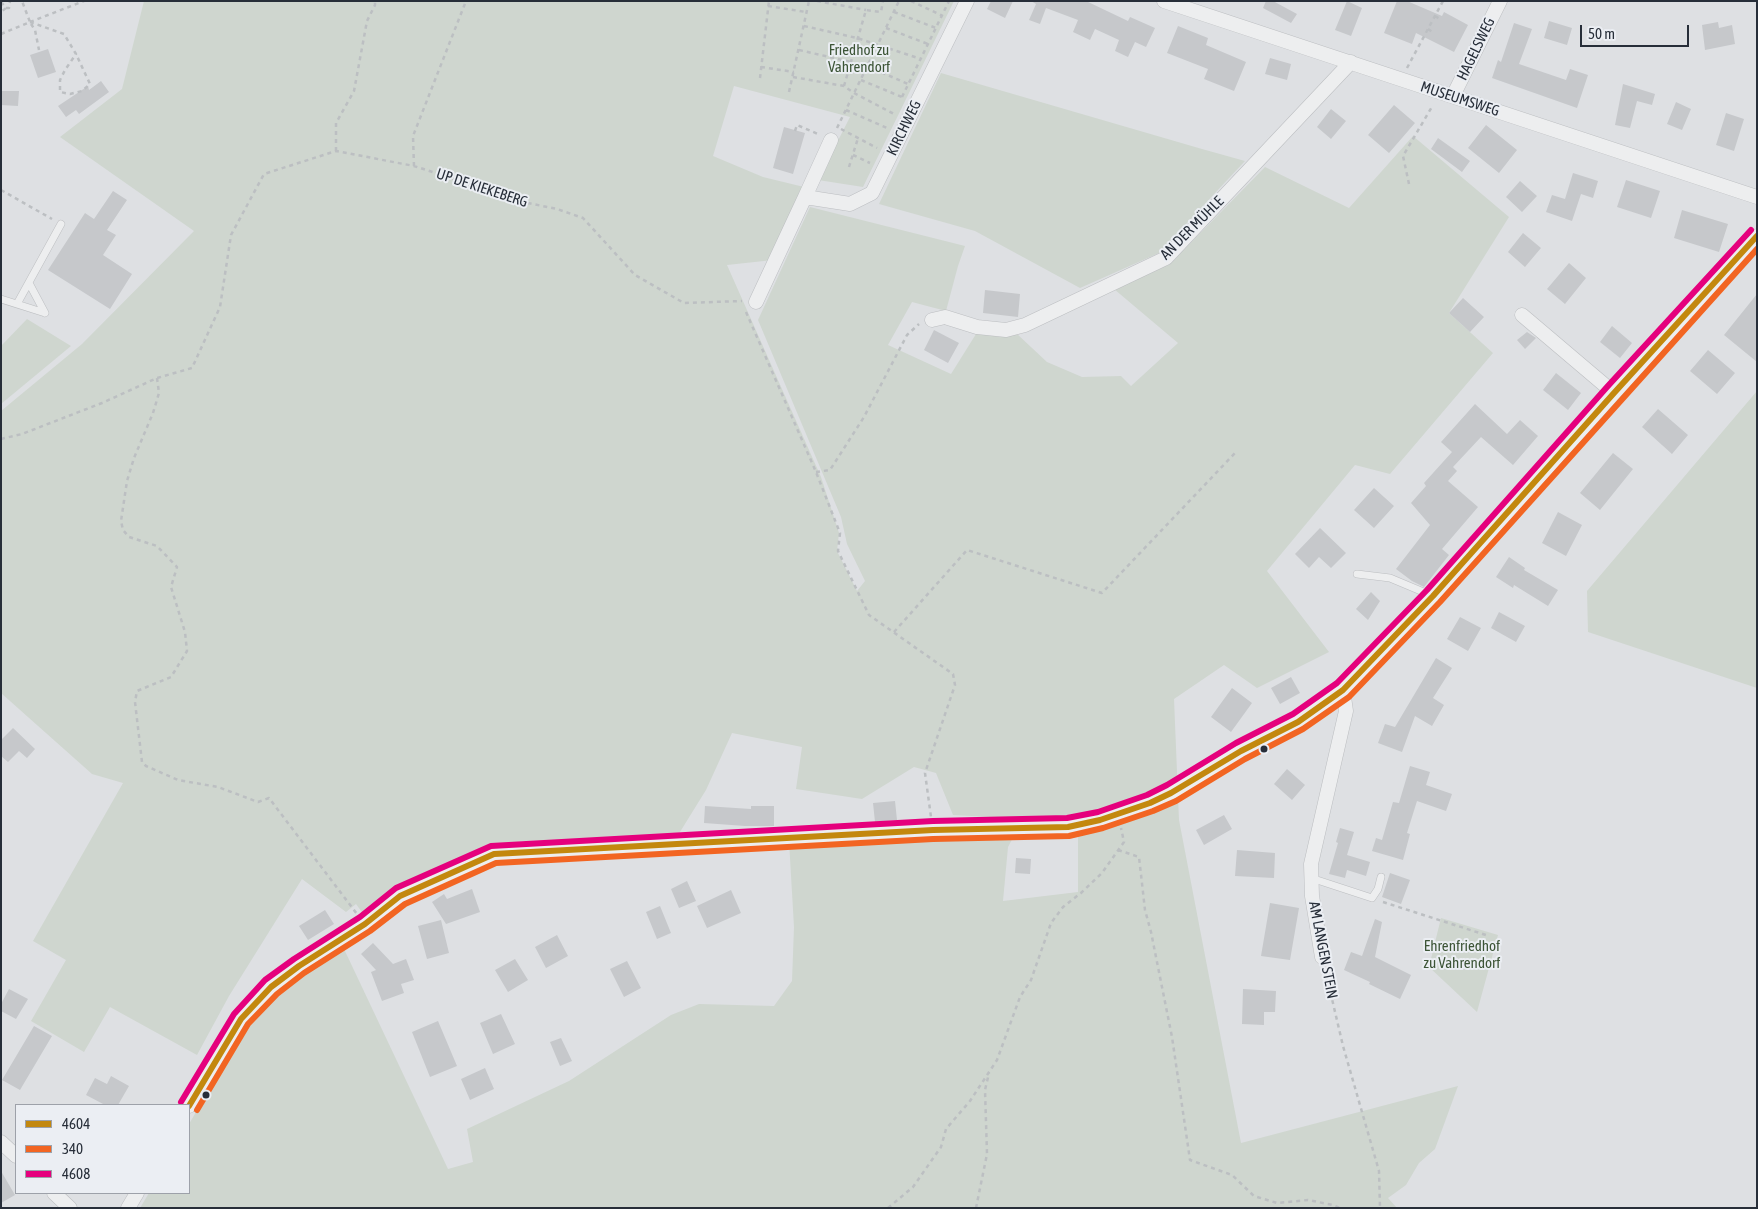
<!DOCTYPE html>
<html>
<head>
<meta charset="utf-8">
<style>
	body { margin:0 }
	#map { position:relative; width:1758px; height:1209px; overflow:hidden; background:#dee0e3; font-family:"Asap Condensed",sans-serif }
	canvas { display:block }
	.frame { position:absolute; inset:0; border:2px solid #272e39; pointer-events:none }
	.legend { position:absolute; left:15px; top:1104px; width:175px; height:90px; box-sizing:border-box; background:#ebeef3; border:1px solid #9da1a9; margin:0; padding:6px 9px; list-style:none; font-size:15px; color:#272e39 }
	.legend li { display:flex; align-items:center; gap:10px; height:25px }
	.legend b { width:25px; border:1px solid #9da1a9 }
	.scale { position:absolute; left:1580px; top:25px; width:109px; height:22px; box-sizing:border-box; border:2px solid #272e39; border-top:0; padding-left:6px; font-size:15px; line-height:18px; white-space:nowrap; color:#272e39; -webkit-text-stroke:4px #ebeef3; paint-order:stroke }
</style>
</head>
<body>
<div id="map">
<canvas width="1758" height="1209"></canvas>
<div class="frame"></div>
<ul class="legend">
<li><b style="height:6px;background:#c3880e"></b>4604</li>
<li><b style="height:6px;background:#f26522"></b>340</li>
<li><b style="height:6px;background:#e5007d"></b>4608</li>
</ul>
<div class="scale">50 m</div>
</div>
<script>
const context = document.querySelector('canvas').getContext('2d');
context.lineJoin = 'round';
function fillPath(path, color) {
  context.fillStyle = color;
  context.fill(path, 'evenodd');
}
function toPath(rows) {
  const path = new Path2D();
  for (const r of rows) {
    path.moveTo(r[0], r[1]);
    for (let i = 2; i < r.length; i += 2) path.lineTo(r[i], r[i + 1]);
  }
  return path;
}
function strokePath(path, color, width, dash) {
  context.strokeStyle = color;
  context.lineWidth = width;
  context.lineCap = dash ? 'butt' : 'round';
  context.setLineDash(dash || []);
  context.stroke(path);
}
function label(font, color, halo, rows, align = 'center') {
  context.font = font + ' "Asap Condensed",sans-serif';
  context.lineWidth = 4;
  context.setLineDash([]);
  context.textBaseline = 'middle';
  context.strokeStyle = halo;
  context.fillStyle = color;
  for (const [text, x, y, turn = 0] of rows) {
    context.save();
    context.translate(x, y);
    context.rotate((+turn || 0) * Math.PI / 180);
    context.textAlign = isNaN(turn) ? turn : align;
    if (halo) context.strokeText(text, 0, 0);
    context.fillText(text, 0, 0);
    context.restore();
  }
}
const green = toPath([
	[144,1,954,1,863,187,818,180,850,117,734,86,713,156,763,177,804,187,773,260,727,265,821,477,839,533,837,551,857,591,865,581,847,544,841,517,758,320,810,207,965,246,958,266,946,311,912,302,888,345,951,374,976,334,1016,333,1047,362,1082,377,1121,376,1131,386,1178,343,1114,289,1170,264,1265,167,1349,208,1413,136,1509,217,1449,313,1493,353,1390,474,1355,465,1267,571,1329,652,1257,688,1224,665,1174,699,1179,820,1241,1143,1458,1086,1435,1149,1419,1163,1406,1185,1388,1198,1397,1208,140,1208,149,1193,189,1193,189,1124,238,1040,264,1008,322,961,344,949,448,1169,473,1162,467,1129,569,1081,671,1015,699,1004,774,1006,792,981,794,927,789,841,1016,832,1008,847,1003,901,1078,892,1078,834,1161,805,1159,790,1063,821,953,815,936,773,914,767,862,799,796,789,802,747,732,733,706,790,675,840,635,845,522,841,493,848,412,881,364,915,356,904,346,912,302,879,229,996,197,1055,110,1007,84,1052,31,1021,66,960,33,941,123,783,92,774,1,693,1,411,82,344,194,231,60,137,122,89],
	[941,73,1202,149,1245,161,1159,253,1080,288,975,231,879,204],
	[27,319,71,346,1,404,1,346],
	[1757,391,1757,688,1588,632,1587,591],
	[1441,918,1498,935,1477,1012,1429,967]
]);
const building = toPath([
	[991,1,1013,1,1005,18,987,9],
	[1031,1,1086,1,1128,21,1130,17,1155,28,1146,47,1135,42,1128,57,1115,51,1119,40,1095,29,1090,40,1073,32,1078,20,1046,8,1040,24,1029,20,1036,4],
	[1266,1,1273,1,1297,14,1291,23,1263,8],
	[1347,1,1362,8,1351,36,1335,30],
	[1397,1,1407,1,1442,16,1444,12,1468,25,1454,52,1416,33,1412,44,1384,33],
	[1549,21,1572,28,1567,45,1544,38],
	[1718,22,1719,28,1732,25,1735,44,1705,50,1702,25],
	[1514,23,1532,29,1519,64,1566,80,1570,69,1588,75,1577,108,1492,78,1498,60,1501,62],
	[1178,26,1208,38,1206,45,1246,62,1234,91,1204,79,1208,69,1167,53],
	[48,49,56,72,38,78,30,55],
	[1270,58,1291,64,1287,80,1265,74],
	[101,81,109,92,79,114,76,110,66,117,58,106,88,86,89,90],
	[1623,84,1655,94,1652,105,1637,101,1630,128,1615,125],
	[1,91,19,91,18,106,1,105],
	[1676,102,1691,109,1682,130,1667,124],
	[1394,105,1415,123,1389,153,1368,135],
	[1331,109,1346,121,1331,139,1317,127],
	[1726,113,1744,119,1734,151,1716,145],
	[1486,125,1517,150,1499,173,1468,148],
	[784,127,805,133,793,174,773,168],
	[1438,138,1470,161,1462,172,1431,149],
	[1573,173,1598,181,1593,198,1581,194,1572,221,1546,212,1552,195,1565,199],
	[1626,180,1660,191,1651,218,1617,207],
	[1520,181,1537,196,1522,212,1506,197],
	[113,191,127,200,107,230,116,235,103,255,132,274,110,309,48,270,85,213,94,219],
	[1682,210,1728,224,1719,252,1674,238],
	[1523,233,1541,248,1525,267,1508,252],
	[1569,263,1586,278,1565,304,1547,289],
	[985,290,1020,294,1018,317,983,313],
	[1757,294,1757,362,1724,335],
	[1463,298,1484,317,1470,332,1449,313],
	[1612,326,1632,343,1620,358,1600,342],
	[934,330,959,343,948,363,924,350],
	[1527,332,1536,338,1525,349,1517,340],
	[1708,350,1735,373,1717,394,1690,371],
	[1556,373,1581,393,1568,410,1543,390],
	[1475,404,1507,434,1520,420,1538,436,1513,465,1481,437,1453,467,1457,471,1448,481,1478,507,1442,549,1449,555,1424,587,1412,581,1396,569,1430,525,1411,503,1426,486,1424,483,1452,452,1441,442],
	[1658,409,1688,435,1672,454,1642,427],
	[1613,453,1633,469,1600,510,1580,493],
	[1374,488,1394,506,1374,528,1354,510],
	[1558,512,1582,525,1566,556,1542,543],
	[1320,528,1346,553,1331,568,1319,557,1309,568,1295,554],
	[1509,557,1525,568,1524,570,1558,590,1548,606,1514,585,1513,588,1496,577],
	[1371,592,1380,601,1368,620,1356,609],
	[1499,612,1525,626,1516,642,1491,628],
	[1460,617,1481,628,1468,651,1447,639],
	[1436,658,1452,668,1433,698,1444,705,1432,726,1415,716,1402,752,1378,743,1385,724,1395,727],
	[1291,677,1300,693,1280,704,1271,688],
	[1232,688,1252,703,1231,732,1211,717],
	[13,728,35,749,27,758,19,751,8,762,1,756,1,740],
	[1410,766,1430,772,1426,785,1452,794,1446,811,1417,801,1407,833,1410,834,1403,860,1372,851,1376,838,1382,840,1393,802,1399,803],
	[1287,769,1305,785,1292,800,1274,784],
	[895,801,897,820,875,822,873,803],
	[705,806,751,809,751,806,774,806,774,826,745,826,704,823],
	[1224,815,1232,829,1204,845,1196,830],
	[1340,828,1354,832,1347,855,1370,862,1366,876,1347,870,1345,878,1329,874,1338,843,1336,842],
	[1237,850,1275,853,1274,878,1235,876],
	[1016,858,1031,859,1030,874,1015,873],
	[1390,873,1410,880,1401,904,1382,897],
	[687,881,696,901,679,908,671,889],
	[472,889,480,912,446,924,432,902,444,894,447,899],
	[731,890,741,913,707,928,697,906],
	[1270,903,1299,908,1290,960,1261,956],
	[660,906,671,933,657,939,646,912],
	[325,910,334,924,308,940,299,926],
	[1375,919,1382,922,1375,957,1411,975,1400,999,1369,984,1370,982,1344,970,1351,952,1362,956],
	[441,920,449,953,427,959,418,926],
	[557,935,568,956,546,968,535,947],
	[373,943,393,964,406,959,414,980,401,984,404,993,382,1001,371,972,376,970,361,954],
	[515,959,528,980,508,992,495,970],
	[627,961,641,988,624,997,610,969],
	[9,989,28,999,16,1019,1,1011,1,1004],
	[1243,989,1276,991,1275,1012,1264,1012,1264,1025,1242,1024],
	[501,1014,515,1044,493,1054,480,1023],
	[438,1021,457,1066,430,1077,412,1032],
	[34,1026,52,1036,20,1090,2,1080],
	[561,1038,572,1061,560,1066,550,1042],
	[485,1068,494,1089,470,1100,461,1079],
	[111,1076,129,1086,118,1105,105,1105,86,1095,95,1078,107,1084],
	[1,1171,15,1195,1,1203]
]);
const path = toPath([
	[817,1,866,10],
	[911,1,941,15],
	[1,2,6,8,1,12],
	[768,6,806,12],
	[6,8,9,8,10,1],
	[894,12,936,28],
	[1435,16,1440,19],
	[30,22,64,34,76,54,65,70,60,80,60,92,70,94,82,91,90,84,76,54],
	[30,22,84,1],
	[31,24,35,30,39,50],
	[804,26,857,38,921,59],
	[886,28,928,44],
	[1428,29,1434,33],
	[1,34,30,22,22,1],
	[799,50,851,62],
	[867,66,908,84],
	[761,67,794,72],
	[1407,68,1443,1],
	[793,77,844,86,854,93,894,114],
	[760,78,769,1],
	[861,80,902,97],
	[844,86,866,10,881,12,883,1],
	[789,92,809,1],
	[902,97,949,1],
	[846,110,887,128],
	[837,128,899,1],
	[841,129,877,148],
	[795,131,797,125,818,134],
	[336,151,336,123,354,91,367,21,375,5,375,1],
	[853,155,870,163],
	[414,166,413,136,466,1],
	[849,167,858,138],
	[1409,184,1403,156,1433,105],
	[1,190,52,219],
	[746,312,816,472,840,533,838,551,869,615,953,674,955,685,925,773,931,817],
	[157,378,159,393,153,413,134,458,127,481,121,521,123,530,129,537,157,546,177,567,171,587,185,632,187,651,171,677,137,691,135,702,142,762,146,766,178,780,218,787,258,802,269,798,357,914],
	[1,439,22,434,102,403,157,378,192,368,220,307,231,235,264,174,336,151,414,166,528,203,557,209,583,218,635,275,684,303,742,301],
	[816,472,830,470,864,417,907,335,919,324],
	[894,632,967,550,1102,593,1235,453],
	[1118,850,1139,857,1145,910,1151,932,1172,1037,1190,1160,1232,1175,1254,1196,1277,1203,1308,1200,1333,1205,1340,1208],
	[1383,902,1489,936],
	[1325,969,1343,1046,1379,1171,1380,1208],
	[888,1208,913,1187,941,1147,946,1129,970,1101,997,1060,1020,997,1031,980,1051,923,1063,907,1081,893,1102,873,1124,842,1121,828],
	[976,1208,987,1154,985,1090,989,1073]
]);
const service = toPath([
	[29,283,45,313],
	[1,299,45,313],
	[17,304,61,224],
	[1357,574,1390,578,1433,596],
	[1311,878,1372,898,1378,889,1381,877]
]);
const minor = toPath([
	[1164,1,1757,197],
	[1453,96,1500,1],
	[805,197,831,140],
	[756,302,805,197,850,204,872,193,967,1],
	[1522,315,1614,393],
	[932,320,945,317,977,327,1006,330,1025,325,1166,258,1351,62],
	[1322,957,1312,896,1311,864,1346,711,1343,690],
	[189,1106,241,1019,271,987,299,966,365,924,400,896,494,854,933,830,1068,827,1100,820,1150,803,1171,793,1241,751,1298,722,1343,690,1433,596,1614,393,1757,236],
	[1,1142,16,1156],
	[54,1193,70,1208],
	[128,1208,137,1193]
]);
const bus1 = toPath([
	[189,1106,241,1019,271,987,299,966,365,924,400,896,494,854,933,830,1068,827,1100,820,1150,803,1171,793,1241,751,1298,722,1343,690,1433,596,1614,393,1757,236]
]);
const bus2 = toPath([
	[197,1110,248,1024,277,994,304,973,370,931,405,904,496,863,933,839,1069,836,1103,828,1153,811,1176,801,1245,759,1303,729,1349,697,1440,602,1757,249]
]);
const bus3 = toPath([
	[181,1102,234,1014,265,980,294,959,360,917,396,888,491,846,933,821,1067,818,1098,812,1147,795,1167,785,1236,743,1293,714,1337,683,1427,590,1607,387,1751,230]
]);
const markers = [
	[1264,749,4.5,"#272e39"],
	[206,1095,4.5,"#272e39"]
];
const streetNames = [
	["HAGELSWEG",1476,49,-64],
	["MUSEUMSWEG",1460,99,18],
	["KIRCHWEG",904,128,-64],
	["UP DE KIEKEBERG",482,188,18],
	["AN DER MÜHLE",1192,228,-45],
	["AM LANGEN STEIN",1323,950,79]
];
const parkNames = [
	["Friedhof zu",859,50],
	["Vahrendorf",859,67],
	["Ehrenfriedhof",1462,946],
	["zu Vahrendorf",1462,963]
];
fillPath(green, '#cfd6cf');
fillPath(building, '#c6c8cb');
strokePath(service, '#bcbec1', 8);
strokePath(minor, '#bcbec1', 15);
strokePath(path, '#bcbfc2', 2.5, [4, 4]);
strokePath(service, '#edeeef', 7);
strokePath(minor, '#edeeef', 14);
strokePath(bus1, '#c3880e', 6);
strokePath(bus2, '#f26522', 6);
strokePath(bus3, '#e5007d', 6);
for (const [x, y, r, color] of markers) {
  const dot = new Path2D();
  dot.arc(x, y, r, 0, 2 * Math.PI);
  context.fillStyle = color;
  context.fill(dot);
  strokePath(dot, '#ebeef3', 2);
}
label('15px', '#272e39', '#ebeef3', streetNames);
label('15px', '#3c5436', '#ebeef3', parkNames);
</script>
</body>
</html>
